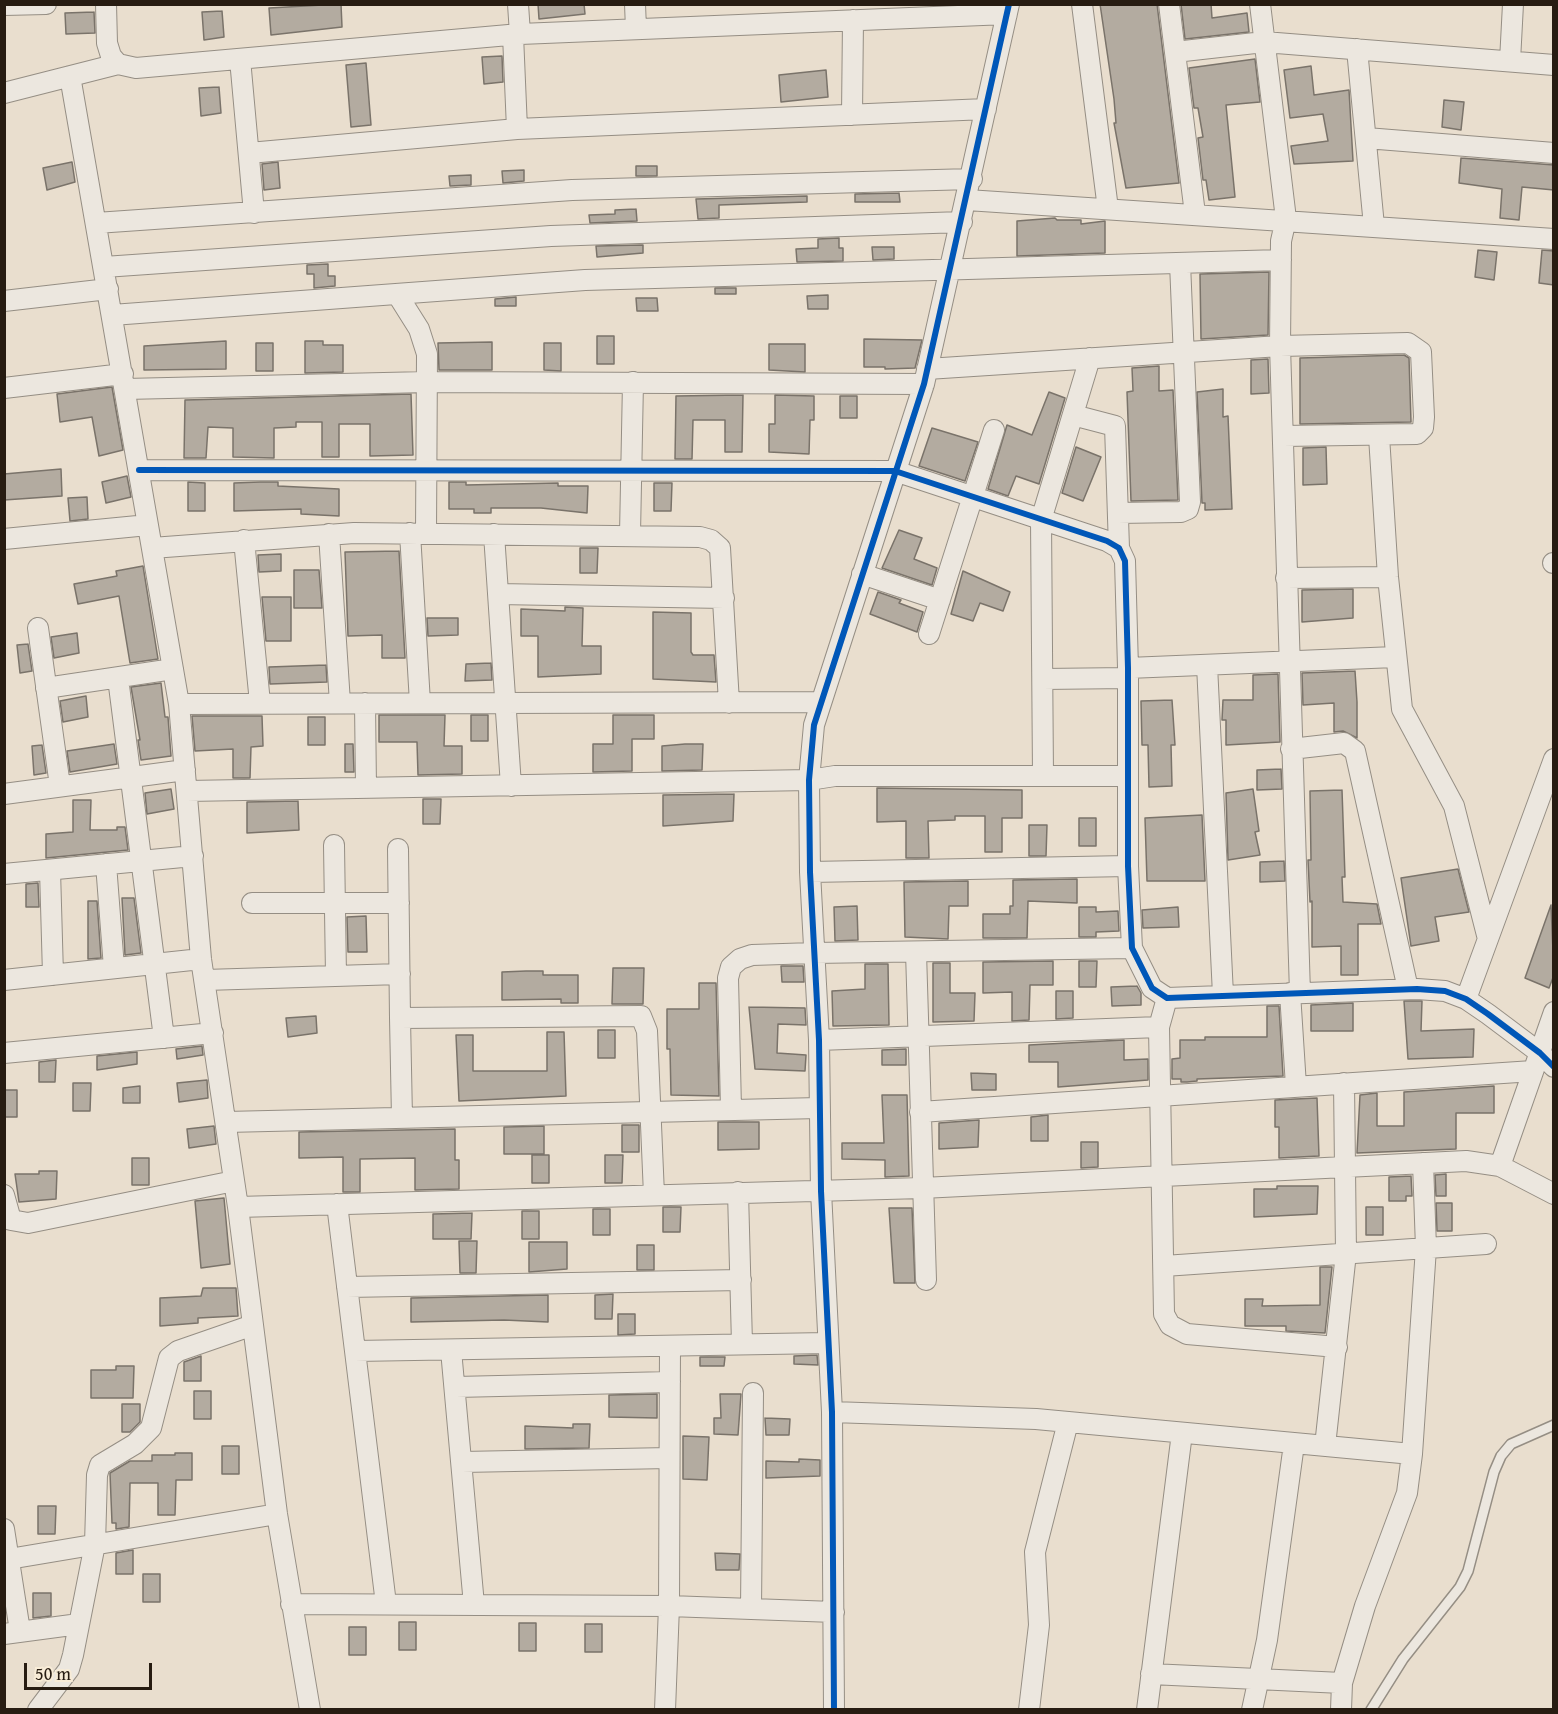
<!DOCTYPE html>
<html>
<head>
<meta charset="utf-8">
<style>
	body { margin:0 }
	#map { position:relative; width:1558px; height:1714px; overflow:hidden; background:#e9dece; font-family:"Gentium Book Plus",serif }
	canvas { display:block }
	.frame { position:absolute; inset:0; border:6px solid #271c12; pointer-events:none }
	.scale { position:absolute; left:24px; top:1663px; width:128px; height:27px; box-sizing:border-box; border:3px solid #271c12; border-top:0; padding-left:8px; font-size:18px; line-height:21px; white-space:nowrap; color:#271c12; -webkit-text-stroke:4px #f8ecd7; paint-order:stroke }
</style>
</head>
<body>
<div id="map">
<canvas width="1558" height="1714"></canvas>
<div class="frame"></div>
<div class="scale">50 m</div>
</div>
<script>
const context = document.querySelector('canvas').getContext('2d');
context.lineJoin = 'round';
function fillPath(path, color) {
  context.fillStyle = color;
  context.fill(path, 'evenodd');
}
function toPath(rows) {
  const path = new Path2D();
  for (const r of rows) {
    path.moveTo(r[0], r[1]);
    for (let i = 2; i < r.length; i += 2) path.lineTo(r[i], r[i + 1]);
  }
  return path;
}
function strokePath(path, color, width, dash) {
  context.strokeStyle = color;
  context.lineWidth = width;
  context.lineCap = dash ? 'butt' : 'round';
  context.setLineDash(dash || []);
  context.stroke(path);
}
const building = toPath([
	[341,4,342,27,271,35,269,8,341,4],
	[538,4,584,4,585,14,539,19,538,4],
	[1100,4,1157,4,1179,183,1126,188,1114,123,1116,123,1114,99,1100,4],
	[1181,4,1211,4,1212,18,1247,13,1249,32,1185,39,1181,4],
	[222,11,224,37,204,40,202,12,222,11],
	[94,12,95,33,66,34,65,13,94,12],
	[502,56,503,82,484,84,482,57,502,56],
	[1255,59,1260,102,1226,105,1235,197,1209,200,1206,180,1203,180,1198,138,1203,137,1198,108,1194,108,1189,68,1255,59],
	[366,63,371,125,351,127,346,65,366,63],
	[1311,66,1314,95,1349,90,1353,161,1294,164,1291,146,1328,141,1323,114,1290,118,1284,70,1311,66],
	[826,70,828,97,781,102,779,75,826,70],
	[219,87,221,113,201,116,199,88,219,87],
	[1444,100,1464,102,1461,130,1442,127,1444,100],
	[1461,158,1554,165,1554,190,1522,187,1519,220,1500,218,1502,189,1459,183,1461,158],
	[72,162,75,182,47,190,43,168,72,162],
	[278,162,280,188,264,190,262,164,278,162],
	[636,166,657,166,657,176,636,176,636,166],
	[524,170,524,181,503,183,502,171,524,170],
	[471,175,471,185,450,186,449,176,471,175],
	[899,193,900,202,855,202,855,194,899,193],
	[807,196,807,202,719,205,719,218,698,219,696,199,807,196],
	[636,209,637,221,590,223,589,215,615,214,615,210,636,209],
	[1055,218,1057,220,1081,220,1081,224,1105,221,1105,253,1017,256,1017,221,1055,218],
	[839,238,839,248,843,248,843,261,797,262,796,249,818,248,818,239,839,238],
	[643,245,643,253,597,257,596,246,643,245],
	[872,247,894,247,894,259,873,260,872,247],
	[1478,250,1497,252,1494,280,1475,277,1478,250],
	[1542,250,1554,251,1554,285,1539,283,1542,250],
	[328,264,328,276,335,276,335,286,314,288,314,274,307,274,307,265,328,264],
	[1269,272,1268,335,1201,339,1200,274,1269,272],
	[715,288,736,288,736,294,715,294,715,288],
	[828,295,828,309,808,309,807,296,828,295],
	[516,297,516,306,495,306,495,299,516,297],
	[636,298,657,298,658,311,637,311,636,298],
	[597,336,614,336,614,364,597,364,597,336],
	[864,339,922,340,915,368,885,369,885,367,864,367,864,339],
	[226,341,226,369,144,370,144,346,226,341],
	[305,341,323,341,323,345,343,345,343,372,305,373,305,341],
	[492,342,492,370,439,370,438,343,492,342],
	[256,343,273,343,273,371,256,371,256,343],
	[544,343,561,343,561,371,544,370,544,343],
	[769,344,805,344,805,372,769,370,769,344],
	[1404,355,1409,358,1411,422,1300,424,1300,358,1404,355],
	[1268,359,1269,393,1251,394,1251,360,1268,359],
	[1159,366,1159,391,1173,390,1178,500,1131,501,1127,392,1133,391,1132,368,1159,366],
	[112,387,123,450,99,456,92,417,60,422,57,394,112,387],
	[1223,389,1223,417,1228,416,1232,509,1205,510,1205,503,1202,503,1197,392,1223,389],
	[1049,392,1065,398,1039,484,1016,476,1008,496,988,489,1007,425,1032,435,1049,392],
	[411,394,413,455,370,456,370,424,339,424,339,457,322,457,322,422,296,422,296,427,274,428,274,458,233,457,233,428,208,427,206,458,184,458,185,400,411,394],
	[743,395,742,452,725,452,725,420,693,420,692,459,675,459,676,396,743,395],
	[775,395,814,396,814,420,810,420,809,454,769,452,769,424,775,424,775,395],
	[840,396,857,396,857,418,840,418,840,396],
	[932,428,978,442,965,481,919,466,932,428],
	[1076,447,1101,457,1083,501,1062,493,1076,447],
	[1326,447,1327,484,1303,485,1303,448,1326,447],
	[61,469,62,496,4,500,4,474,61,469],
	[127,476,131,497,106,503,102,482,127,476],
	[188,482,205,483,205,511,188,511,188,482],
	[260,482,278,482,278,486,339,489,339,516,301,514,301,509,234,511,234,483,260,482],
	[449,482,466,482,466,485,558,483,558,486,588,486,587,513,541,508,491,508,491,513,474,513,474,509,449,509,449,482],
	[654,483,672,483,671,511,654,511,654,483],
	[87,497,88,519,70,521,68,498,87,497],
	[899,530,922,538,914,559,937,568,932,585,882,568,899,530],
	[580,548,598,548,597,573,580,573,580,548],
	[399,551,405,658,382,658,382,635,348,636,345,552,399,551],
	[281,554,281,571,259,572,258,555,281,554],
	[143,566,158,659,130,663,119,596,78,604,74,584,117,576,116,571,143,566],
	[294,570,319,570,322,608,294,608,294,570],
	[963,571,1010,592,1003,611,980,603,973,621,951,614,963,571],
	[1353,589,1353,618,1302,622,1302,590,1353,589],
	[878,592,901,600,899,603,923,612,917,632,870,614,878,592],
	[262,597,291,597,291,641,266,641,262,597],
	[565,607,583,608,582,646,601,646,601,674,538,677,538,636,521,636,521,609,565,611,565,607],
	[653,612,691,613,691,652,693,655,714,655,716,682,653,679,653,612],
	[427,618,458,618,458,635,428,636,427,618],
	[77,633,79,653,54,658,51,637,77,633],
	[28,644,32,671,20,673,17,645,28,644],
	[491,663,492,680,465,681,466,664,491,663],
	[326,665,327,682,270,684,269,667,326,665],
	[1355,671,1357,702,1357,738,1343,731,1334,732,1334,703,1303,705,1302,673,1355,671],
	[1278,674,1280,742,1226,745,1226,720,1222,720,1223,700,1253,700,1253,675,1278,674],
	[161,683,165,717,168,717,171,756,141,760,138,740,140,740,131,687,161,683],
	[86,696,88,717,63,722,60,701,86,696],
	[1172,700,1175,745,1171,745,1172,786,1149,787,1148,745,1142,745,1141,701,1172,700],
	[379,715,445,715,444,746,462,746,462,774,418,775,417,742,379,742,379,715],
	[471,715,488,715,488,741,471,741,471,715],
	[613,715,654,715,654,739,632,739,632,771,593,772,593,744,613,744,613,715],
	[192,716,262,716,263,746,251,747,250,778,233,778,233,749,195,751,192,716],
	[308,717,325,717,325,745,308,745,308,717],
	[114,744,117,764,70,772,67,751,114,744],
	[345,744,353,744,354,772,345,772,345,744],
	[685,744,703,744,702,770,662,771,662,746,685,744],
	[42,745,46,773,34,775,32,746,42,745],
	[1281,769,1282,789,1257,790,1257,770,1281,769],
	[877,788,1022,790,1022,818,1002,818,1002,852,985,852,985,816,955,816,955,820,928,821,929,858,906,858,906,821,877,822,877,788],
	[171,789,174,809,147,814,145,793,171,789],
	[1253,789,1259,831,1255,832,1260,855,1228,860,1226,793,1253,789],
	[1342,790,1345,877,1342,877,1343,902,1377,904,1381,924,1358,924,1358,975,1341,975,1341,946,1312,947,1312,901,1310,902,1308,860,1311,860,1310,791,1342,790],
	[734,794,733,821,663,826,663,795,734,794],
	[423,799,441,799,440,824,423,824,423,799],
	[73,800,91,800,90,830,117,830,117,827,125,827,128,850,46,858,46,834,73,832,73,800],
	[298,801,299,830,247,833,247,802,298,801],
	[1202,815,1205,881,1147,881,1145,818,1202,815],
	[1079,818,1096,818,1096,846,1079,846,1079,818],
	[1029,825,1047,825,1046,856,1029,856,1029,825],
	[1284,861,1285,881,1260,882,1260,862,1284,861],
	[1458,869,1469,912,1435,917,1439,941,1411,946,1401,878,1458,869],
	[1077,879,1077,903,1028,901,1027,938,983,938,983,914,1010,914,1010,906,1013,906,1013,880,1077,879],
	[968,881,968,906,949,906,948,939,905,937,904,882,968,881],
	[38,883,39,907,26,907,26,884,38,883],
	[122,898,134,898,141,953,125,955,122,898],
	[88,901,97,901,101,958,88,959,88,901],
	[1551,905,1554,975,1549,988,1525,978,1551,905],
	[857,906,858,940,835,941,834,907,857,906],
	[1079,907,1096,907,1096,912,1118,911,1119,931,1096,932,1096,937,1079,937,1079,907],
	[1178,907,1179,927,1143,928,1142,910,1178,907],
	[366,916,367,952,348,952,347,917,366,916],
	[1053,961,1053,985,1030,985,1029,1020,1012,1021,1012,992,983,993,983,962,1053,961],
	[1079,961,1097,961,1096,987,1079,987,1079,961],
	[933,963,950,963,950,993,975,993,974,1021,933,1022,933,963],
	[865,964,888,964,889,1025,833,1026,832,991,865,989,865,964],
	[781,966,803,966,804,982,782,982,781,966],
	[613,968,644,968,643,1004,612,1004,613,968],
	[526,971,543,971,543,975,578,975,578,1003,561,1003,561,999,502,1000,502,972,526,971],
	[699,983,716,983,719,1096,671,1095,670,1049,667,1049,667,1009,699,1009,699,983],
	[1137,986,1141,993,1141,1005,1112,1006,1111,987,1137,986],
	[1056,991,1073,991,1073,1018,1056,1019,1056,991],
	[1404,1001,1422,1001,1421,1031,1474,1029,1473,1057,1408,1059,1404,1001],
	[1353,1003,1353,1031,1311,1031,1311,1005,1353,1003],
	[1267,1006,1279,1006,1283,1076,1197,1079,1197,1081,1187,1082,1181,1082,1181,1079,1172,1079,1172,1059,1180,1058,1180,1040,1205,1040,1205,1037,1267,1037,1267,1006],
	[749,1007,805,1008,806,1025,778,1024,777,1053,806,1055,805,1071,755,1069,749,1007],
	[316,1016,317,1033,288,1037,286,1018,316,1016],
	[598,1030,615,1030,615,1058,598,1058,598,1030],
	[547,1032,564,1032,566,1096,459,1101,456,1035,473,1035,473,1071,547,1071,547,1032],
	[1124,1040,1124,1060,1148,1059,1148,1080,1058,1087,1058,1062,1029,1062,1029,1045,1124,1040],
	[202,1046,203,1055,177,1059,176,1049,202,1046],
	[906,1049,906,1065,882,1065,882,1050,906,1049],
	[137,1052,137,1064,97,1070,97,1056,137,1052],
	[56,1060,55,1082,39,1082,39,1062,56,1060],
	[971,1073,996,1074,996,1090,972,1090,971,1073],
	[207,1080,208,1098,179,1102,177,1083,207,1080],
	[73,1083,91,1083,90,1111,73,1111,73,1083],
	[140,1086,140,1103,123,1103,123,1088,140,1086],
	[1494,1086,1494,1113,1456,1113,1456,1149,1357,1153,1360,1095,1377,1093,1377,1126,1404,1126,1404,1092,1494,1086],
	[4,1090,17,1090,17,1117,4,1117,4,1090],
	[882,1095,907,1095,909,1176,885,1177,885,1160,842,1159,842,1143,884,1143,882,1095],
	[1317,1098,1319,1156,1279,1158,1279,1127,1275,1127,1275,1100,1317,1098],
	[1048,1115,1048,1141,1031,1141,1031,1117,1048,1115],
	[979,1120,978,1147,939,1149,939,1123,979,1120],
	[718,1122,759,1122,759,1149,718,1150,718,1122],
	[622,1125,639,1125,639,1152,622,1152,622,1125],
	[214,1126,216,1144,189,1148,187,1129,214,1126],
	[544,1126,544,1154,504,1154,504,1127,544,1126],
	[455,1129,455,1160,459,1160,459,1189,415,1190,415,1158,360,1159,360,1192,343,1192,343,1157,299,1158,299,1132,455,1129],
	[1081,1142,1098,1142,1098,1167,1081,1168,1081,1142],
	[532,1155,549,1155,549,1183,532,1183,532,1155],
	[605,1155,623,1155,622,1183,605,1183,605,1155],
	[132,1158,149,1158,149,1185,132,1185,132,1158],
	[39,1171,57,1171,56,1199,19,1202,15,1174,39,1174,39,1171],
	[1446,1174,1446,1196,1436,1196,1435,1175,1446,1174],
	[1411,1176,1412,1196,1406,1196,1406,1201,1389,1201,1389,1177,1411,1176],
	[1277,1186,1318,1186,1317,1214,1254,1217,1254,1189,1277,1189,1277,1186],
	[224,1198,230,1264,201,1268,195,1201,224,1198],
	[1436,1203,1452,1203,1452,1231,1437,1231,1436,1203],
	[663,1207,681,1207,680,1232,663,1232,663,1207],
	[1366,1207,1383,1207,1383,1235,1366,1235,1366,1207],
	[889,1208,912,1208,915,1283,894,1283,889,1208],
	[593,1209,610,1209,610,1235,593,1235,593,1209],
	[522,1211,539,1211,539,1239,522,1239,522,1211],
	[472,1213,471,1239,433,1239,433,1214,472,1213],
	[459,1241,477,1241,476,1273,460,1273,459,1241],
	[529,1242,567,1242,567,1269,529,1272,529,1242],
	[637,1245,654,1245,654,1270,637,1270,637,1245],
	[1320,1267,1332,1267,1325,1333,1286,1331,1286,1326,1245,1326,1245,1299,1263,1299,1262,1306,1320,1305,1320,1267],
	[203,1288,236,1288,238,1316,198,1318,198,1323,160,1326,160,1298,201,1296,203,1288],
	[613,1294,612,1319,595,1319,595,1295,613,1294],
	[548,1295,548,1322,504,1320,411,1322,411,1298,548,1295],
	[618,1314,635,1314,635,1334,618,1335,618,1314],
	[817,1355,818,1365,794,1364,794,1356,817,1355],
	[201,1356,201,1381,184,1381,184,1362,201,1356],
	[700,1357,725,1357,724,1366,700,1366,700,1357],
	[116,1366,134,1366,133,1398,91,1398,91,1370,116,1370,116,1366],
	[194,1391,211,1391,211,1419,194,1419,194,1391],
	[657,1394,657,1418,609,1417,609,1395,657,1394],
	[720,1394,741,1394,738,1435,714,1434,714,1418,721,1418,720,1394],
	[122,1404,140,1404,140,1422,130,1432,122,1432,122,1404],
	[765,1418,790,1419,789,1435,766,1435,765,1418],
	[573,1424,590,1424,589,1448,525,1449,525,1426,573,1428,573,1424],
	[683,1436,709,1437,707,1480,683,1479,683,1436],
	[222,1446,239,1446,239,1474,222,1474,222,1446],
	[175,1453,192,1453,192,1480,176,1480,175,1515,158,1515,158,1483,130,1483,129,1527,116,1529,116,1523,112,1523,110,1473,130,1461,152,1461,152,1455,175,1455,175,1453],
	[799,1459,820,1460,820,1476,766,1478,766,1461,799,1462,799,1459],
	[38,1506,56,1506,55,1534,38,1534,38,1506],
	[133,1550,133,1574,116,1574,116,1553,133,1550],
	[715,1553,740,1554,739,1570,716,1570,715,1553],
	[143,1574,160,1574,160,1602,143,1602,143,1574],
	[33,1593,51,1593,51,1616,33,1618,33,1593],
	[399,1622,416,1622,416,1650,399,1650,399,1622],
	[519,1623,536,1623,536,1651,519,1651,519,1623],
	[585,1624,602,1624,602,1652,585,1652,585,1624],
	[349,1627,366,1627,366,1655,349,1655,349,1627]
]);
const lane = toPath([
	[1371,1710,1403,1659,1460,1587,1468,1571,1494,1472,1501,1456,1511,1444,1554,1425]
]);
const street = toPath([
	[106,4,107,43,111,56,118,64,136,68,520,34,1007,14],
	[518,4,520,34],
	[635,4,636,29],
	[1082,4,1108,209],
	[1169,4,1195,214],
	[1260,4,1286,219,1281,241,1280,346,1300,993],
	[4,5,46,4],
	[513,35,517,129],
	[1357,49,1374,226],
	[1175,52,1264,42,1554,65],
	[240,59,254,213],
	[1510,61,1513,4],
	[70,76,179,704,201,959,238,1207,277,1514,310,1710],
	[4,93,118,64],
	[852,115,853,20],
	[1366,138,1554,153],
	[249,153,517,129,986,109],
	[967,200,1554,239],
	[96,223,572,190,972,179],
	[104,267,551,236,962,222],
	[397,294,419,329,427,354,426,533],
	[4,301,108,289],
	[112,315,585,280,1281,260],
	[927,369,1280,346,1408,343,1421,352,1424,417,1423,428,1417,434,1283,436],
	[4,388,123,374],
	[125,389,427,382,924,384],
	[1073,415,1115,426,1119,548],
	[1379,436,1388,577,1402,709,1454,806,1488,939],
	[139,470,895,471,1107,541,1119,548,1125,561,1128,668,1128,866,1132,948,1152,988,1167,998,1417,989,1445,991,1466,999,1488,1014,1540,1053,1554,1067],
	[1118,513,1181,512,1188,509,1190,502,1180,263],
	[410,533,420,703],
	[329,534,340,703],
	[494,534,511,786],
	[630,534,633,382],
	[4,539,148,525],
	[244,540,260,703],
	[152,548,354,533,700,537,711,540,720,548,729,703],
	[1553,563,1554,563],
	[862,574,940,600],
	[1286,578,1388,577],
	[498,594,724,598],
	[38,628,60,786],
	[929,634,994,430],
	[1207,665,1223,995],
	[1128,668,1395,657],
	[118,678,164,1038],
	[1043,679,1128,678],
	[46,688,173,669],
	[365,703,366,788],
	[179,704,821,702],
	[1291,749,1344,743,1355,751,1408,989],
	[1043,776,1041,520,1090,358],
	[187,791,809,780,835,776,1127,776],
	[4,794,185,770],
	[334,845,336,976],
	[398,849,400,1018],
	[106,864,114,968],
	[50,870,53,975],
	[810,872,1128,866],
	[4,874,193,856],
	[252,903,399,903],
	[916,952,926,1280],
	[4,980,201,959],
	[205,980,400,974],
	[1290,993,1296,1086],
	[1167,998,1159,1027,1164,1314,1170,1325,1187,1334,1337,1347],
	[1466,999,1554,759],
	[819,1040,1159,1027],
	[4,1053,213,1033],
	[731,1109,728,978,731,967,740,959,752,955,814,953,1132,948],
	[920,1112,1533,1071],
	[402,1118,400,1018,641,1016,647,1031,654,1195],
	[226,1122,819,1108],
	[1500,1166,1554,1012],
	[738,1192,742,1344],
	[4,1195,11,1220,28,1223,234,1181],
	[337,1204,386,1604],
	[238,1207,922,1188,1466,1161,1500,1166,1554,1194],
	[1164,1266,1486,1244],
	[347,1287,741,1280],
	[451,1350,474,1605],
	[355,1351,827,1343],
	[456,1387,670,1382],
	[832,1412,1036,1419,1412,1454,1407,1493,1365,1606,1342,1683,1341,1710],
	[1325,1446,1346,1253,1344,1083],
	[1412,1454,1426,1248,1423,1163],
	[462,1462,669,1458],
	[4,1529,20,1631],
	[9,1559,277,1514],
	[291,1604,669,1606,834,1612],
	[751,1609,753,1393],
	[4,1634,79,1624],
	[1151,1674,1342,1683],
	[38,1710,69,1669,73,1655,95,1544,97,1475,100,1465,135,1444,151,1428,169,1358,178,1351,253,1325],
	[665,1710,669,1606,670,1346],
	[834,1710,832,1412,821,1191,819,1040,810,872,809,780,814,725,924,384,1009,4],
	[1029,1710,1039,1625,1035,1552,1068,1422],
	[1147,1710,1182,1433],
	[1252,1710,1267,1640,1294,1444]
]);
const cycleway = toPath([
	[139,470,895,471,1107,541,1119,548,1125,561,1128,668,1128,866,1132,948,1152,988,1167,998,1417,989,1445,991,1466,999,1488,1014,1540,1053,1554,1067],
	[834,1710,832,1412,821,1191,819,1040,810,872,809,780,814,725,924,384,1009,4]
]);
fillPath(building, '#b3aba0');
strokePath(building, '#7a736a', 1.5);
strokePath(lane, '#958e84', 12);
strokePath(street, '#958e84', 22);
strokePath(lane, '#ece7df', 9);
strokePath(street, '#ece7df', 20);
strokePath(cycleway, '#0057b8', 6);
</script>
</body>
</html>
